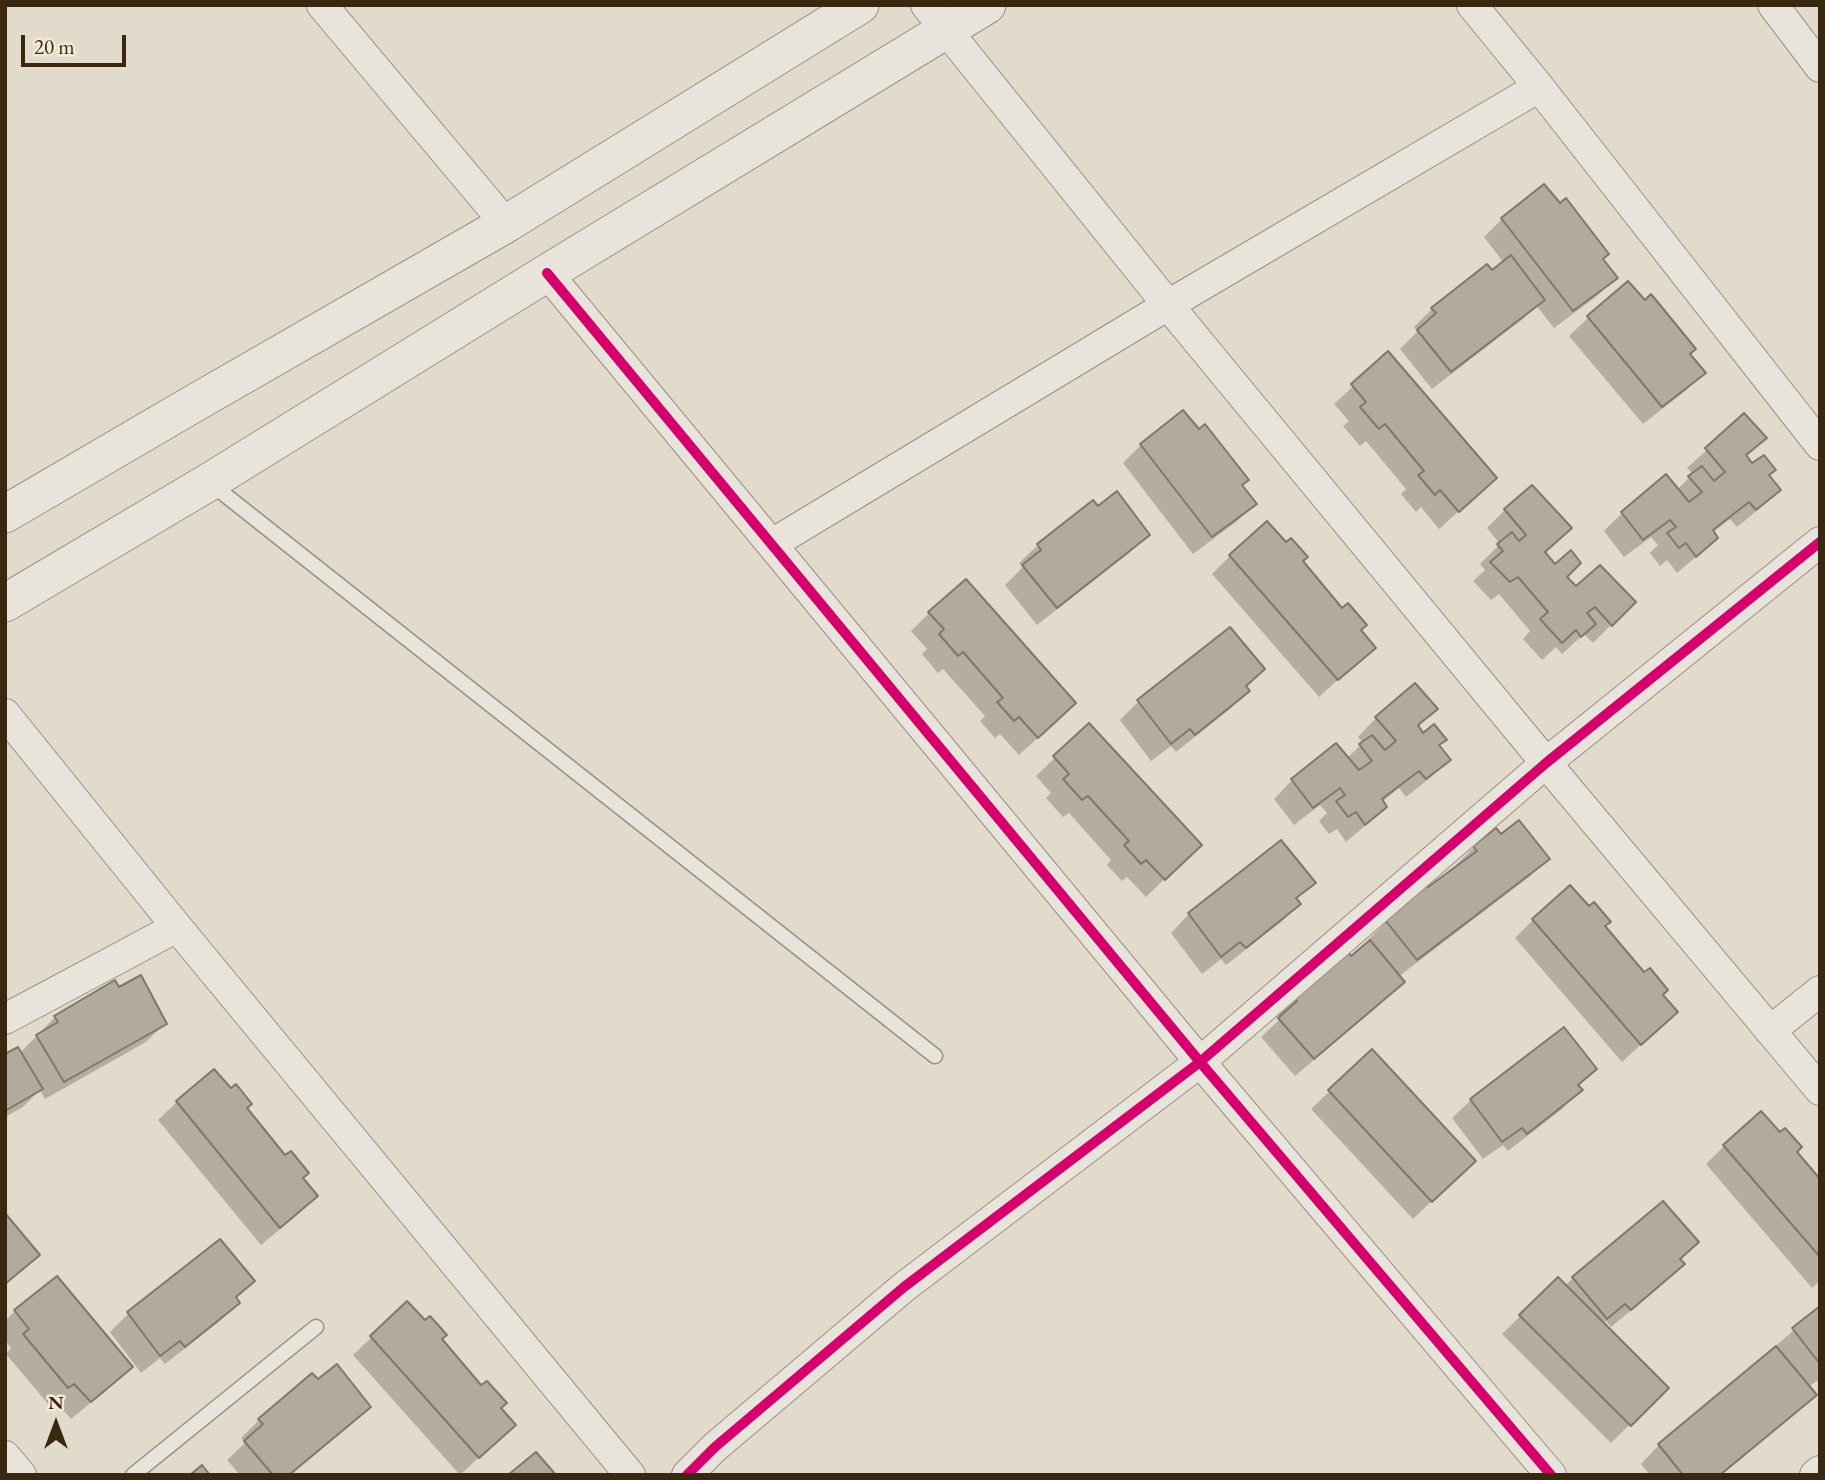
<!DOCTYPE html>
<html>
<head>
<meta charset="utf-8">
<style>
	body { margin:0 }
	#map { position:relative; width:1825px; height:1480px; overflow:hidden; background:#e2daca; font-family:"EB Garamond",serif }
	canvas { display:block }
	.frame { position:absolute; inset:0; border:7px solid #3a2710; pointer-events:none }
	.north { position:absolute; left:21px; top:1389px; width:70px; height:70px; -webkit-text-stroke:5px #f3e9d5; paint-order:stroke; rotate:0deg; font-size:19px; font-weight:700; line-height:28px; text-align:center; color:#3a2710 }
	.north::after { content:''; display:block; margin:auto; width:24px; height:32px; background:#3a2710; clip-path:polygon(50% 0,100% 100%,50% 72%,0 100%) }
	.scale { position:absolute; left:21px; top:35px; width:105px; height:32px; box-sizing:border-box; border:4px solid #3a2710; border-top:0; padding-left:9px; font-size:21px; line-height:24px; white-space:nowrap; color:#3a2710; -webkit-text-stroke:5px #f3e9d5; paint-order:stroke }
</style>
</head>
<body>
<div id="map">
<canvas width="1825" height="1480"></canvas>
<div class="frame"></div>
<div class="north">N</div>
<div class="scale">20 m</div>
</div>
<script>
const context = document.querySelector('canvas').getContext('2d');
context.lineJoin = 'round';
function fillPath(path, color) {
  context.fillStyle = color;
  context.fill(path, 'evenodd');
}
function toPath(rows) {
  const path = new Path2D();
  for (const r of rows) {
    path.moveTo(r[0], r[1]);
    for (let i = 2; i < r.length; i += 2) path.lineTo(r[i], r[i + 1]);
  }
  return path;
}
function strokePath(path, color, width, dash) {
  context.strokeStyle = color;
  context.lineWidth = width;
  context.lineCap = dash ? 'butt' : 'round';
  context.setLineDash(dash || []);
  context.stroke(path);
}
const shadow = toPath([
	[1502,219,1601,260,1616,278,1597,296,1554,328,1536,305,1524,318,1432,389,1400,349,1417,332,1414,327,1432,309,1492,273,1504,263,1484,237],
	[1628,284,1703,373,1685,391,1643,424,1569,336,1588,318],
	[1388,354,1476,496,1439,529,1421,507,1416,512,1401,494,1406,489,1366,441,1360,446,1343,426,1349,421,1334,404],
	[1744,416,1765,438,1746,457,1752,466,1767,476,1778,490,1760,508,1737,527,1730,519,1712,533,1697,556,1677,573,1667,560,1660,566,1650,553,1658,545,1651,537,1624,557,1604,531,1622,513,1677,490,1693,474,1687,468],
	[1141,445,1241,485,1255,504,1236,522,1193,554,1123,463],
	[1092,503,1098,509,1148,535,1129,553,1037,625,1005,585,1023,567,1019,563,1038,545],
	[1505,510,1576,589,1634,602,1593,643,1584,634,1562,654,1556,647,1542,660,1523,639,1530,631,1499,594,1491,600,1473,581,1485,570,1480,564,1500,544,1487,528],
	[1230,556,1301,562,1374,647,1319,697,1212,574],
	[929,613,1055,722,1019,755,1000,734,995,738,980,721,985,716,943,669,938,673,922,654,927,649,911,631],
	[1415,685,1436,709,1417,728,1448,760,1430,778,1406,797,1399,788,1382,802,1385,807,1366,825,1346,842,1337,829,1329,834,1319,821,1327,813,1320,805,1294,825,1274,799,1292,780,1347,758,1363,743,1358,737,1376,718],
	[1245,687,1248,691,1230,709,1176,752,1171,746,1151,761,1120,720,1139,701],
	[1089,725,1181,863,1146,897,1127,877,1122,881,1107,865,1111,860,1069,813,1063,817,1046,798,1051,793,1036,776],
	[1500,836,1548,859,1529,877,1398,977,1403,982,1384,1000,1295,1076,1261,1037,1279,1020,1274,1015,1293,997,1351,958,1370,942,1368,940,1424,884,1427,890,1458,868,1456,865,1474,847],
	[1280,842,1313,882,1296,900,1299,904,1281,922,1226,965,1221,959,1202,974,1171,933,1189,914],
	[1589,909,1676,1012,1622,1062,1515,938,1533,920],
	[114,983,119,989,165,1023,146,1042,45,1099,40,1090,23,1107,5,1117,5,1056,20,1053,55,1017],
	[1372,1051,1455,1179,1413,1219,1311,1109],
	[1595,1069,1578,1086,1581,1090,1562,1109,1508,1151,1503,1145,1483,1159,1452,1118,1471,1100],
	[214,1071,316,1196,298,1214,261,1245,158,1120,177,1102],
	[1724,1146,1795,1152,1820,1182,1820,1281,1812,1288,1706,1164],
	[219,1242,252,1281,235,1299,238,1303,220,1321,165,1364,160,1358,141,1373,110,1332,128,1314],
	[1679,1259,1683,1264,1664,1283,1611,1327,1606,1321,1603,1324,1667,1388,1611,1443,1502,1334,1558,1279,1565,1286,1573,1278],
	[1820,1308,1820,1379,1808,1387,1814,1395,1796,1413,1721,1475,1650,1475,1641,1464,1659,1445],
	[15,1311,130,1367,112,1385,71,1419,55,1401,49,1405,6,1354,11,1348,5,1340,5,1321],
	[372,1337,440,1340,514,1425,460,1475,353,1355],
	[317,1381,369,1407,350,1425,290,1475,240,1475,227,1460,245,1443,241,1438,259,1420]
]);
const building = toPath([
	[1544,184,1560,203,1566,198,1609,254,1603,259,1618,278,1573,311,1501,218,1544,184],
	[1511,255,1545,300,1451,372,1417,330,1436,313,1431,308,1487,264,1492,270,1511,255],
	[1628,281,1645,300,1651,294,1696,349,1690,354,1706,373,1662,407,1587,316,1628,281],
	[1388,351,1497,478,1459,512,1440,490,1435,495,1418,475,1424,471,1385,424,1379,429,1360,407,1366,402,1351,384,1388,351],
	[1183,410,1199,429,1205,424,1249,480,1242,485,1257,504,1212,537,1140,444,1183,410],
	[1744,413,1767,438,1746,455,1752,463,1764,455,1776,470,1769,475,1781,490,1756,510,1749,502,1713,530,1718,538,1696,557,1686,543,1679,548,1667,533,1676,527,1670,520,1643,540,1621,512,1666,474,1689,502,1702,492,1688,476,1702,466,1714,481,1725,472,1705,448,1744,413],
	[1532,485,1572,528,1545,552,1555,564,1571,550,1581,563,1567,577,1576,586,1600,565,1636,602,1612,626,1595,607,1587,613,1596,624,1581,637,1576,630,1562,643,1540,619,1548,612,1518,577,1510,582,1490,562,1503,551,1497,544,1512,532,1519,541,1526,535,1504,509,1532,485],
	[1117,491,1150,535,1057,608,1022,565,1041,550,1037,544,1093,500,1098,506,1117,491],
	[1267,521,1286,542,1291,538,1308,557,1303,561,1342,608,1348,603,1367,625,1361,630,1376,648,1338,680,1229,555,1267,521],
	[966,579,1076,703,1038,738,1019,717,1014,721,997,702,1003,698,963,652,958,656,939,634,944,629,928,612,966,579],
	[1230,627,1265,669,1246,686,1250,691,1195,735,1190,729,1171,744,1137,700,1230,627],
	[1415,683,1438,709,1418,725,1423,733,1434,724,1447,740,1439,745,1451,760,1426,779,1419,771,1382,799,1387,807,1365,825,1356,812,1348,817,1336,801,1345,795,1340,788,1313,808,1291,779,1336,743,1359,770,1372,761,1359,744,1372,735,1385,750,1396,741,1375,717,1415,683],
	[1089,723,1202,845,1165,880,1146,860,1141,864,1124,845,1129,841,1088,796,1082,800,1063,779,1069,774,1053,756,1089,723],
	[1519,820,1550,859,1417,960,1385,920,1407,903,1404,898,1424,882,1428,887,1477,851,1473,846,1496,828,1501,834,1519,820],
	[1281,840,1316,883,1296,898,1301,904,1246,948,1240,942,1221,957,1188,913,1281,840],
	[1570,885,1589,906,1594,902,1611,922,1605,926,1644,972,1650,968,1668,990,1663,995,1678,1012,1641,1045,1532,919,1570,885],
	[1370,940,1405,982,1314,1059,1278,1018,1297,1001,1291,995,1346,949,1351,956,1370,940],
	[141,975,167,1024,64,1082,36,1035,58,1022,54,1016,115,980,119,987,141,975],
	[1564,1027,1597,1069,1578,1085,1583,1090,1527,1134,1522,1128,1502,1142,1470,1099,1564,1027],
	[18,1047,43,1089,5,1111,5,1054,18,1047],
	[1372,1049,1476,1161,1432,1202,1328,1090,1372,1049],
	[214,1069,231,1088,236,1084,252,1104,247,1108,285,1155,291,1151,309,1173,303,1178,318,1196,280,1228,176,1101,214,1069],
	[1761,1111,1780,1132,1785,1128,1802,1147,1797,1152,1820,1179,1820,1257,1723,1145,1761,1111],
	[1663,1201,1699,1242,1680,1259,1685,1264,1631,1310,1625,1304,1607,1319,1572,1277,1663,1201],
	[5,1213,40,1255,5,1284,5,1213],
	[220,1239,255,1281,236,1297,240,1303,185,1347,180,1341,160,1356,127,1312,220,1239],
	[57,1276,133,1367,91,1402,74,1384,68,1388,23,1334,29,1329,14,1310,57,1276],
	[1558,1277,1669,1388,1631,1426,1519,1315,1558,1277],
	[407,1301,425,1320,430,1316,447,1335,442,1339,481,1385,487,1381,507,1403,501,1408,516,1425,479,1458,370,1336,407,1301],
	[1820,1306,1820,1364,1792,1328,1820,1306],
	[1776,1346,1817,1395,1720,1475,1683,1475,1658,1444,1776,1346],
	[337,1364,371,1407,289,1475,273,1475,244,1441,263,1424,258,1419,312,1373,318,1379,337,1364],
	[536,1452,556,1475,508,1475,536,1452],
	[202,1465,210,1475,190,1475,202,1465]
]);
const service = toPath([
	[210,483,935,1056],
	[133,1475,316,1327]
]);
const minor = toPath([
	[322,5,506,224],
	[926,5,1168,305,1546,763,1820,1090],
	[1472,5,1539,87,1820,445],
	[1773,5,1820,67],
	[547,273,1200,1062,1551,1475],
	[772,544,1168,305,1539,87],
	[5,714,177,927,630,1475],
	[5,1019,177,927],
	[1770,1031,1820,991],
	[5,1456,21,1475],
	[687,1475,715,1447,904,1287,1200,1062,1546,763,1820,542],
	[1815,1475,1820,1471]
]);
const tertiary = toPath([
	[5,514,193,404,506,224,860,5],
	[5,603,209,482,547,273,987,5]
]);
const cycleway = toPath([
	[547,273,1200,1062,1551,1475],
	[687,1475,715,1447,904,1287,1200,1062,1546,763,1820,542]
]);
fillPath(shadow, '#0003');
fillPath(building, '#b1aa9d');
strokePath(building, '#7e776b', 2);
strokePath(service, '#978f84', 17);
strokePath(minor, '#978f84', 32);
strokePath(tertiary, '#978f84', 39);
strokePath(service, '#e8e4dc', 14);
strokePath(minor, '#e8e4dc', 30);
strokePath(tertiary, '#e8e4dc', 37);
strokePath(cycleway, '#d6006c', 10);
</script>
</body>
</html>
